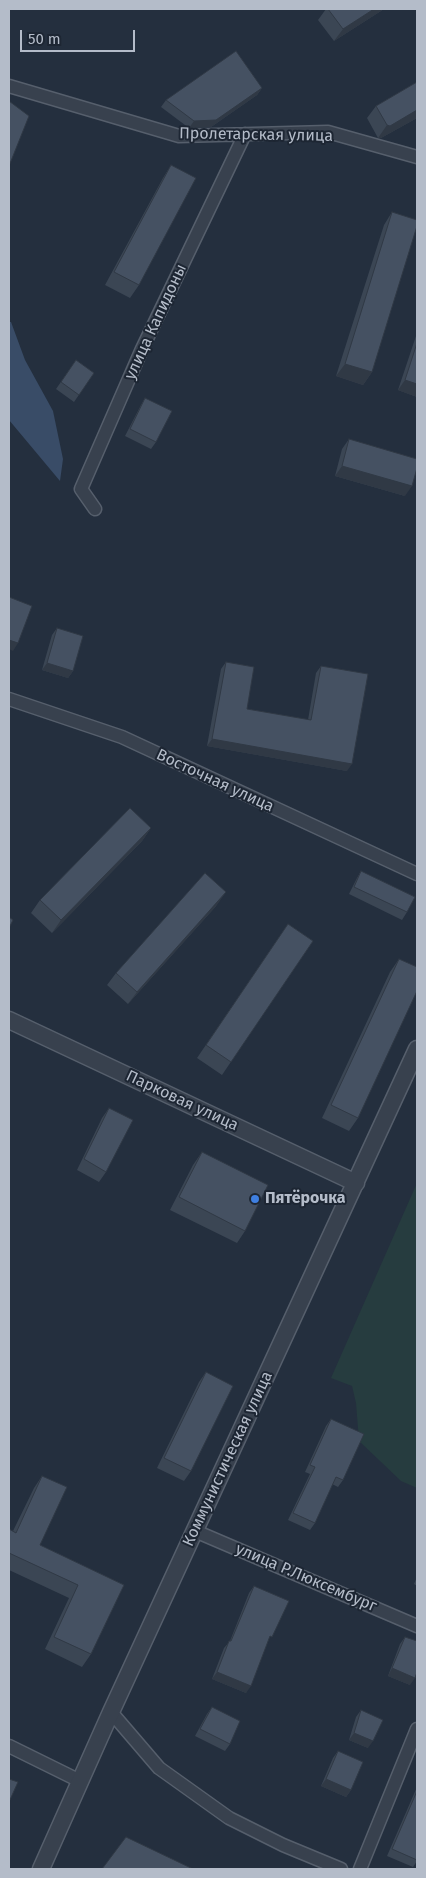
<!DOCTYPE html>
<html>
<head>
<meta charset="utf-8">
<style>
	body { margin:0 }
	#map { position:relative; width:426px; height:1878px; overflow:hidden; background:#242f3e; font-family:"Fira Sans",sans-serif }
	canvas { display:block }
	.frame { position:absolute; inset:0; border:10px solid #b4bcc9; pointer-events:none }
	.scale { position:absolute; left:20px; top:30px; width:115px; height:22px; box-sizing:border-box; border:2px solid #b4bcc9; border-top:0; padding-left:6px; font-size:15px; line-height:18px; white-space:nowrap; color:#b4bcc9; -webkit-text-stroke:4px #1d2633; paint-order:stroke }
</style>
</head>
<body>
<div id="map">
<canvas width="426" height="1878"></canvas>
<div class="frame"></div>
<div class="scale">50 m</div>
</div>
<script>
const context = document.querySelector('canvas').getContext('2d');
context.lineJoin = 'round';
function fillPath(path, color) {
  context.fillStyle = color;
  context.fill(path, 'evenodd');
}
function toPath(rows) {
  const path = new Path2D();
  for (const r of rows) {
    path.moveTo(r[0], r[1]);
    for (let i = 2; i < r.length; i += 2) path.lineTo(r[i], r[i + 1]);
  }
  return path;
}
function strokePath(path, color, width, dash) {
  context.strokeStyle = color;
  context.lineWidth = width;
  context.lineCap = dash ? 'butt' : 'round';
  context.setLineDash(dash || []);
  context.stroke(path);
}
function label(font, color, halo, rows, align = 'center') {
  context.font = font + ' "Fira Sans",sans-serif';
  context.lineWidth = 4;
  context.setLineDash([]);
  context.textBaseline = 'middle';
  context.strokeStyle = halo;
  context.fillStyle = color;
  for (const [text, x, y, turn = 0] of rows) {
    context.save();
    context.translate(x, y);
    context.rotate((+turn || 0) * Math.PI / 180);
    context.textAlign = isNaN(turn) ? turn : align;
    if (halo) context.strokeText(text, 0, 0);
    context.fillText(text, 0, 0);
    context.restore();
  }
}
const green = toPath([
	[417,1183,417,1488,401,1481,359,1441,356,1403,352,1386,331,1378]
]);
const water = toPath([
	[9,322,11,322,25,360,53,411,63,459,60,481,9,420]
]);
const minor = toPath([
	[9,86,179,136,328,132,417,157],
	[95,509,81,489,142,349,245,134],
	[9,699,122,737,417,874],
	[195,1531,417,1626],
	[111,1712,159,1768,229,1818,283,1845,341,1869],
	[9,1746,80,1781],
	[360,1869,417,1729]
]);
const tertiary = toPath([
	[9,1020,356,1183],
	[41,1869,111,1712,417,1049]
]);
const wall = toPath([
	[326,9,384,9,334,41,318,20],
	[417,82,417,118,381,138,378,138,367,118,376,106],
	[262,88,257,95,211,127,189,128,161,107,166,100],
	[171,165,139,285,130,298,105,285,163,178],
	[392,212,372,372,363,385,336,376,384,225],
	[417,333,417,397,398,390],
	[76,360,94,373,74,402,56,389],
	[145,398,156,442,151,449,125,436,141,405],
	[349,439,405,496,335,476,342,449],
	[57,628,73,671,68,678,42,670,52,635],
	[226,662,247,709,308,720,316,673,321,666,347,771,207,746,221,669],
	[151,828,142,841,52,933,31,913,40,900],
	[361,871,407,912,402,920,349,894,357,878],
	[217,905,128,1004,107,985,116,973],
	[288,924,313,941,222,1075,197,1058],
	[399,959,358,1118,349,1131,322,1118,390,972],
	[109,1108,106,1172,99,1182,77,1170,102,1118],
	[202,1152,245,1231,237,1243,170,1210,193,1165],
	[206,1372,191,1471,184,1481,157,1468,199,1382],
	[331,1419,343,1480,338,1487,332,1484,315,1523,310,1530,288,1520,310,1474,305,1472,326,1426],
	[42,1476,40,1545,124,1585,91,1654,82,1667,45,1649,69,1598,9,1570,9,1529,13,1531,34,1488],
	[417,1577,417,1586,414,1584],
	[254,1586,267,1643,246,1693,212,1679,224,1648,230,1641,249,1593],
	[405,1637,410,1685,388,1676,400,1644],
	[212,1707,230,1744,225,1751,195,1736,207,1714],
	[361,1710,368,1748,349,1740,356,1717],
	[338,1751,351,1790,346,1797,321,1786,333,1758],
	[417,1787,417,1861,413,1867,387,1856]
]);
const shadedWall = toPath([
	[374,9,384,9,334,41,343,29],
	[262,88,257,95,211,127,189,128,194,121],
	[417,110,417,118,381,138,378,138,387,125],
	[345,364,372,372,363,385,336,376],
	[405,380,417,384,417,397,398,390],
	[342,466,412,486,405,496,335,476],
	[9,640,18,643,13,651,9,649],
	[47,663,73,671,68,678,42,670],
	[212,739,352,764,347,771,207,746],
	[151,828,142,841,52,933,61,920],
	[226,892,217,905,128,1004,137,992],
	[392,1668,415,1678,410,1685,388,1676],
	[217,1672,251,1686,246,1693,212,1679],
	[354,1733,373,1741,368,1748,349,1740],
	[326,1779,351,1790,346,1797,321,1786]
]);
const building = toPath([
	[328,9,374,9,343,29,328,9],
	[236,51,262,88,216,120,194,121,166,100,236,51],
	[417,82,417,110,390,126,387,125,376,106,417,82],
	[9,101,29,116,9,166,9,101],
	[171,165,196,178,139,285,114,272,171,165],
	[392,212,417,220,417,226,372,372,345,364,392,212],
	[417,343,417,384,405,380,417,343],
	[76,360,94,373,79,395,61,382,76,360],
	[145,398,172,411,156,442,130,429,145,398],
	[349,439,417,459,417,468,412,486,342,466,349,439],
	[9,597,32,606,18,643,9,640,9,597],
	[57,628,83,636,73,671,47,663,57,628],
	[226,662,254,667,247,709,311,720,321,666,368,674,352,764,212,739,226,662],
	[130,808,151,828,61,920,40,900,130,808],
	[361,871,415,897,407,912,354,887,361,871],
	[205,873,226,892,137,992,116,973,205,873],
	[9,917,13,920,9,928,9,917],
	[288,924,313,941,231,1062,206,1045,288,924],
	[399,959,417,967,417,991,358,1118,331,1105,399,959],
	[109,1108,133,1120,106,1172,84,1159,109,1108],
	[202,1152,268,1185,245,1231,179,1197,202,1152],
	[206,1372,233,1386,191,1471,164,1458,206,1372],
	[331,1419,364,1434,343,1480,336,1477,315,1523,293,1513,315,1467,310,1465,331,1419],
	[42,1476,67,1487,40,1545,124,1585,91,1654,54,1637,78,1585,9,1553,9,1529,16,1533,42,1476],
	[254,1586,289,1601,272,1637,270,1636,251,1686,217,1672,229,1641,231,1641,254,1586],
	[405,1637,417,1641,417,1672,415,1678,392,1668,405,1637],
	[212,1707,240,1721,230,1744,200,1729,212,1707],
	[361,1710,383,1720,373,1741,354,1733,361,1710],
	[338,1751,363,1762,351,1790,326,1779,338,1751],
	[9,1779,18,1782,9,1802,9,1779],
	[417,1791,417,1860,392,1849,417,1791],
	[126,1837,193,1869,102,1869,126,1837]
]);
const markers = [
	[255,1199,5,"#3f7fe0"]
];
const streetNames = [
	["Пролетарская улица",256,135,1],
	["улица Капидоны",156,322,-65],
	["Восточная улица",215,781,25],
	["Парковая улица",182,1101,25],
	["Коммунистическая улица",228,1459,-65],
	["улица Р.Люксембург",306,1578,23]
];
const poiNames = [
	["Пятёрочка",265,1199]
];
fillPath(green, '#263c3f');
fillPath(water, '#394c67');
strokePath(minor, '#565f6c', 15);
strokePath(tertiary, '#565f6c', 19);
strokePath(minor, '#38414e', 12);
strokePath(tertiary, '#38414e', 16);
fillPath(wall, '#3b4654');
fillPath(shadedWall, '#303945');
fillPath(building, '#455162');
strokePath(building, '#303945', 1);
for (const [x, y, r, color] of markers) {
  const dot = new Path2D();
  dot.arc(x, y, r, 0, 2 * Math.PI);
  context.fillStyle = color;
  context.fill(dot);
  strokePath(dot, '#1d2633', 2);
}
label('16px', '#b4bcc9', '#1d2633', streetNames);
label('bold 16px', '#b4bcc9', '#1d2633', poiNames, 'left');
</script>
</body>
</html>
